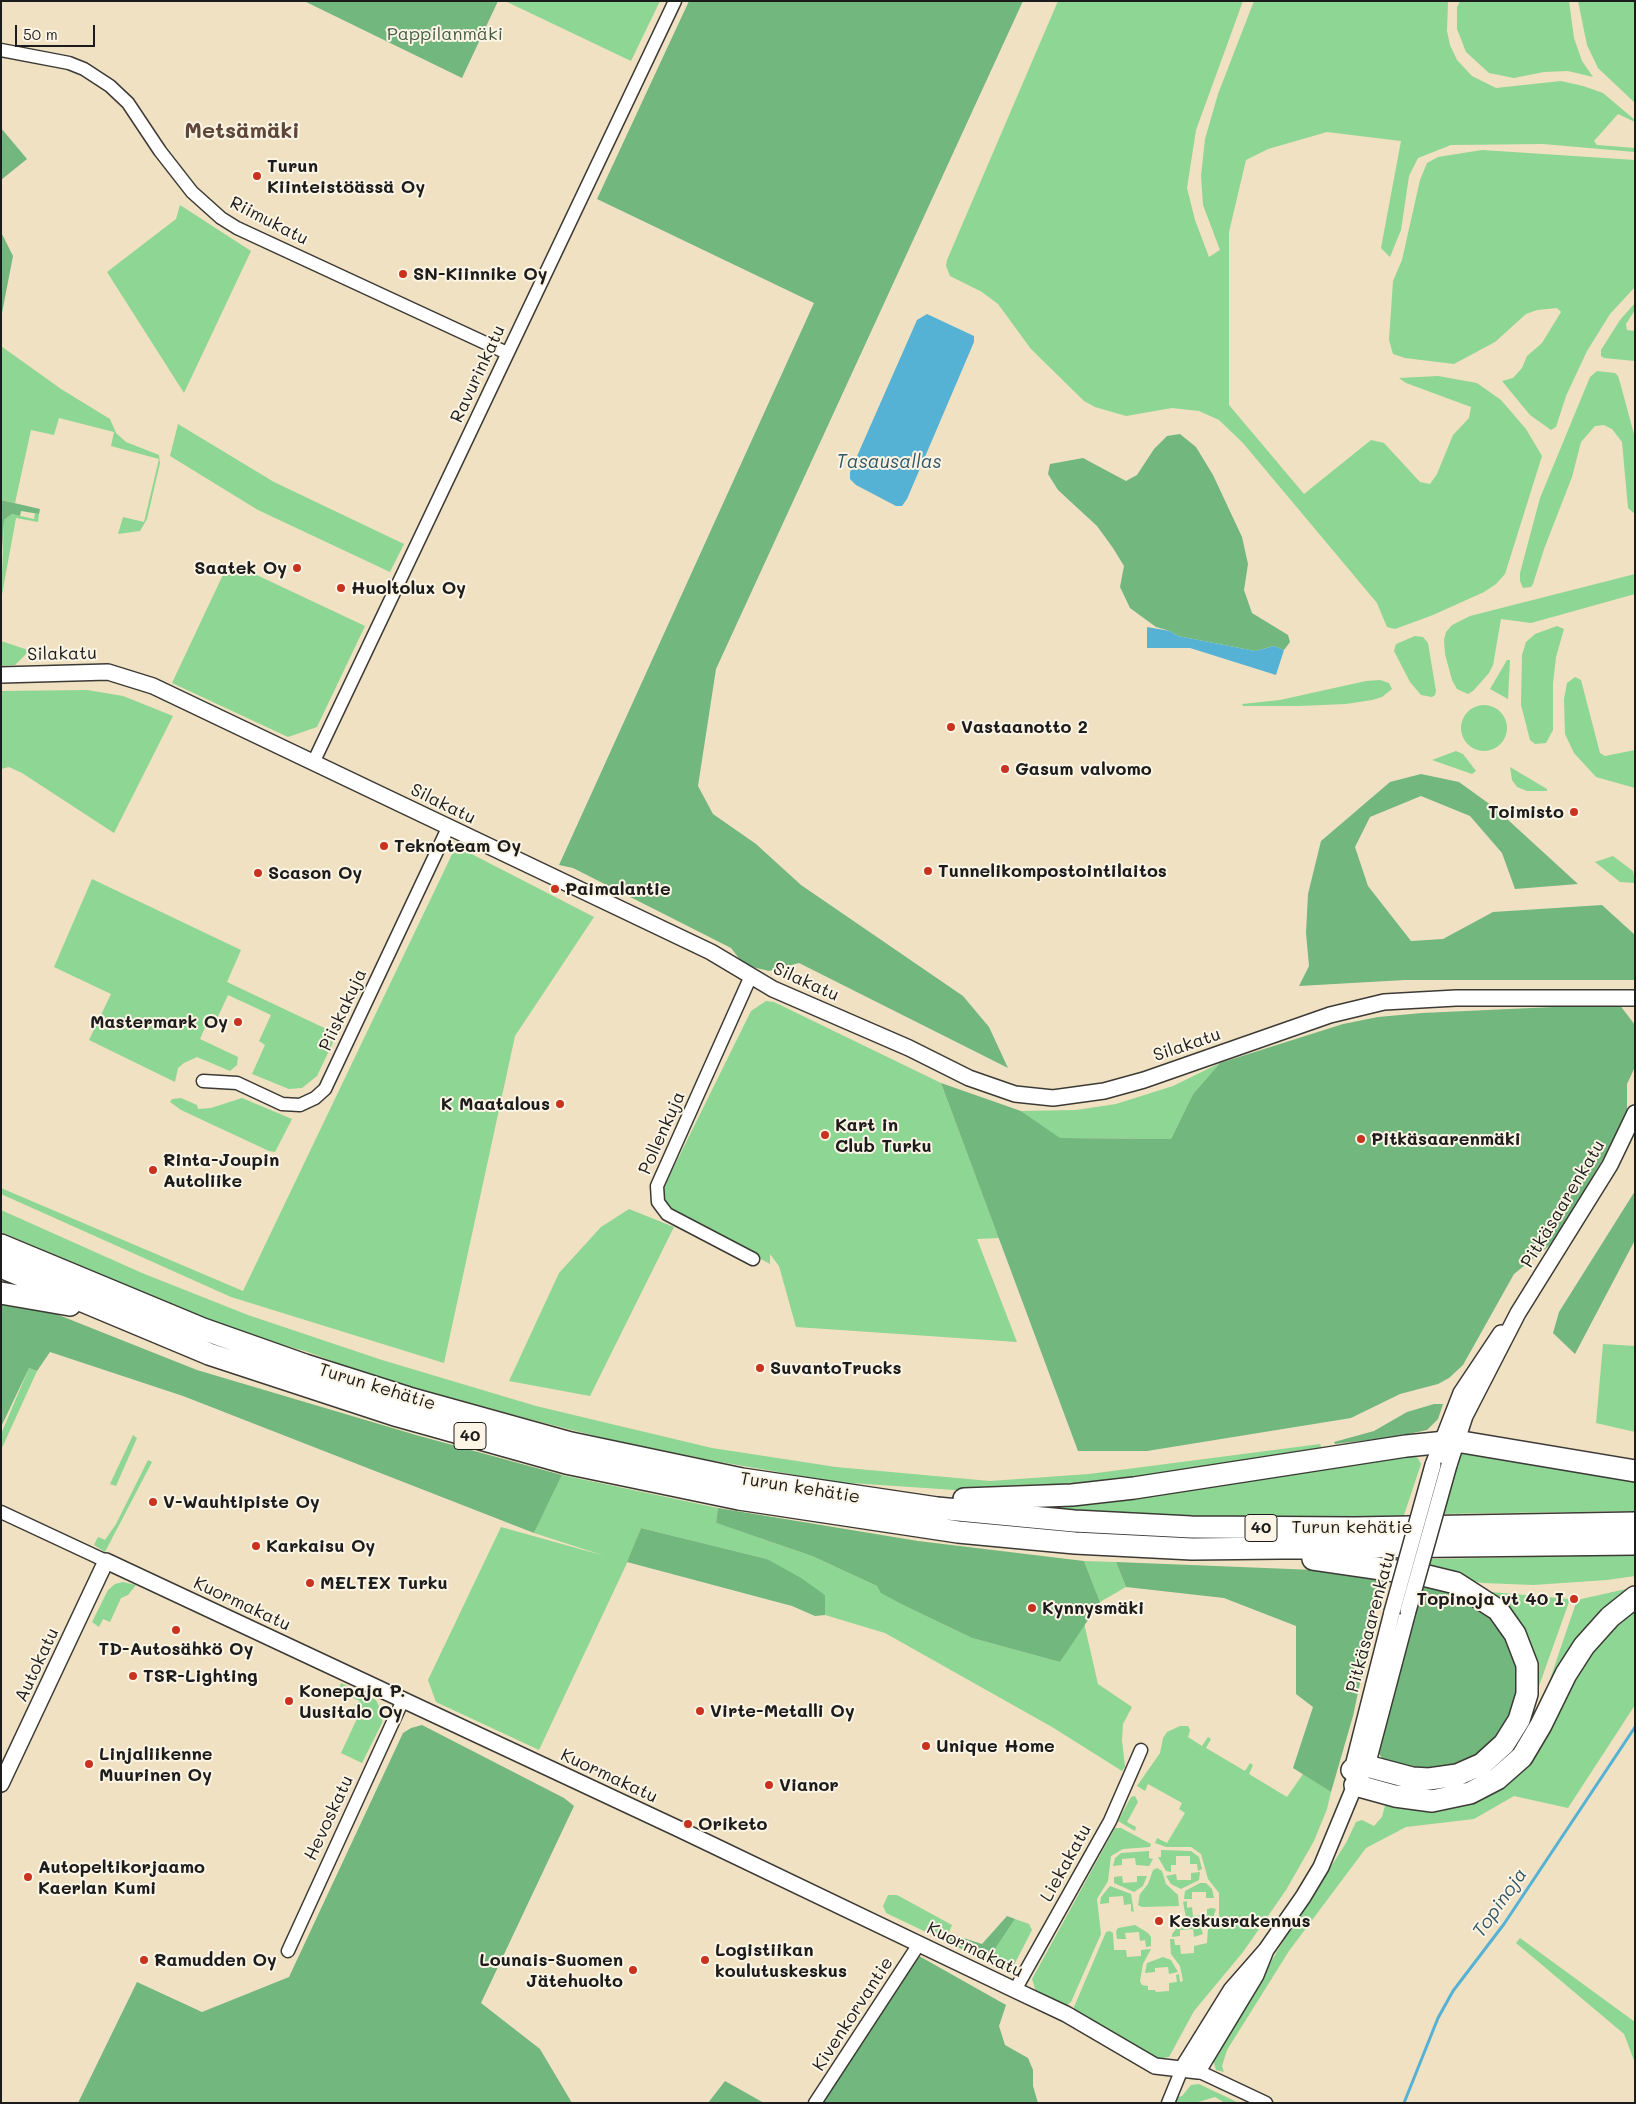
<!DOCTYPE html>
<html>
<head>
<meta charset="utf-8">
<style>
	body { margin:0 }
	#map { position:relative; width:1636px; height:2104px; overflow:hidden; background:#f0e1c2; font-family:Mali,sans-serif }
	canvas { display:block }
	.frame { position:absolute; inset:0; border:2px solid #1c1c1c; pointer-events:none }
	.scale { position:absolute; left:15px; top:25px; width:80px; height:22px; box-sizing:border-box; border:2px solid #1c1c1c; border-top:0; padding-left:6px; font-size:15px; line-height:18px; white-space:nowrap; color:#1c1c1c; -webkit-text-stroke:4px #fcf5e5; paint-order:stroke }
</style>
</head>
<body>
<div id="map">
<canvas width="1636" height="2104"></canvas>
<div class="frame"></div>
<div class="scale">50 m</div>
</div>
<script>
const context = document.querySelector('canvas').getContext('2d');
context.lineJoin = 'round';
function fillPath(path, color) {
  context.fillStyle = color;
  context.fill(path, 'evenodd');
}
function toPath(rows) {
  const path = new Path2D();
  for (const r of rows) {
    if (r.length === 3) {
      path.moveTo(r[0] + r[2], r[1]);
      path.arc(r[0], r[1], r[2], 0, 2 * Math.PI);
      continue;
    }
    path.moveTo(r[0], r[1]);
    for (let i = 2; i < r.length; i += 2) path.lineTo(r[i], r[i + 1]);
  }
  return path;
}
function strokePath(path, color, width, dash) {
  context.strokeStyle = color;
  context.lineWidth = width;
  context.lineCap = dash ? 'butt' : 'round';
  context.setLineDash(dash || []);
  context.stroke(path);
}
function label(font, color, halo, rows, align = 'center') {
  context.font = font + ' Mali,sans-serif';
  context.lineWidth = 4;
  context.setLineDash([]);
  context.textBaseline = 'middle';
  context.strokeStyle = halo;
  context.fillStyle = color;
  for (const [text, x, y, turn = 0] of rows) {
    context.save();
    context.translate(x, y);
    context.rotate((+turn || 0) * Math.PI / 180);
    context.textAlign = isNaN(turn) ? turn : align;
    if (halo) context.strokeText(text, 0, 0);
    context.fillText(text, 0, 0);
    context.restore();
  }
}
const green = toPath([
	[505,1,660,1,631,61],
	[1058,1,1243,1,1196,130,1187,188,1195,220,1209,257,1220,250,1203,205,1201,176,1205,139,1218,94,1254,1,1448,1,1447,31,1450,45,1457,60,1472,76,1496,88,1561,81,1583,86,1603,93,1635,120,1635,122,1618,114,1594,141,1597,145,1635,148,1635,152,1543,144,1451,145,1418,158,1409,176,1401,230,1390,257,1381,248,1401,141,1327,132,1268,149,1246,160,1229,232,1229,405,1304,494,1371,440,1384,443,1420,482,1430,484,1437,474,1453,435,1469,418,1471,407,1406,383,1399,378,1438,376,1477,383,1501,400,1526,429,1542,456,1505,574,1496,584,1484,592,1433,615,1395,629,1387,627,1377,603,1243,443,1219,420,1199,411,1172,408,1126,416,1095,407,1084,401,1031,349,998,304,982,292,950,276,946,266,947,260],
	[1460,1,1569,1,1574,38,1582,61,1593,77,1568,71,1544,72,1514,78,1489,73,1466,52,1457,29,1457,7],
	[1578,1,1635,1,1635,103,1598,68,1587,45],
	[1482,150,1635,160,1635,287,1610,314,1587,351,1566,396,1556,427,1551,430,1530,415,1502,381,1513,378,1522,368,1527,356,1542,343,1561,312,1557,308,1537,310,1526,314,1495,342,1454,364,1405,358,1393,354,1389,340,1393,281,1402,260,1420,180,1427,163,1438,157],
	[180,205,251,251,184,393,107,272,176,219],
	[1635,303,1635,310,1626,324,1627,330,1635,331,1635,361,1604,358,1601,356,1601,350,1620,320],
	[1,346,61,389,110,419,116,433,126,442,159,455,160,463,147,519,140,531,118,534,123,517,144,522,159,459,111,446,114,432,59,418,54,435,31,430,15,503,1,500],
	[1597,371,1615,373,1618,376,1621,386,1635,438,1635,514,1628,508,1622,442,1612,429,1604,425,1595,426,1581,442,1572,477,1544,549,1533,584,1531,587,1523,588,1520,581,1520,573,1540,498,1590,377],
	[178,424,274,482,404,544,390,572,258,510,170,456],
	[35,513,39,514,38,522,16,518,1,600,4,520,12,514,34,519],
	[229,562,365,626,317,727,288,737,172,683],
	[1635,574,1635,594,1531,623,1501,619,1493,665,1489,673,1473,691,1468,694,1457,689,1452,680,1445,654,1444,640,1446,632,1452,625,1470,616],
	[1557,626,1564,629,1556,657,1553,683,1553,730,1546,743,1535,744,1530,740,1521,705,1522,655,1526,642,1535,634],
	[1415,636,1423,637,1428,643,1436,691,1435,695,1432,697,1421,695,1410,682,1394,651,1396,644],
	[1,641,28,650,27,653,15,665,1,666],
	[1507,660,1510,660,1508,699,1490,689],
	[1575,677,1581,680,1600,753,1605,756,1635,750,1635,788,1596,777,1574,753,1565,734,1564,699,1567,683],
	[1380,680,1389,683,1392,689,1382,697,1372,700,1346,704,1299,706,1243,706,1242,704,1280,700,1366,681],
	[87,690,123,696,173,716,114,833,22,773,9,767,1,769,1,691],
	[1484,728,23],
	[1456,751,1463,754,1476,771,1472,774,1432,760],
	[1510,767,1547,789,1547,791,1527,791,1517,787,1512,780],
	[456,846,594,917,515,1036,444,1363,231,1297,1,1194,1,1188,243,1291],
	[1613,856,1633,871,1635,883,1620,882,1595,862],
	[92,879,241,950,227,982,337,1034,317,1076,302,1088,289,1089,252,1074,265,1045,259,1041,271,1015,228,995,216,1021,209,1018,200,1039,238,1057,237,1065,230,1071,197,1057,184,1063,178,1068,175,1082,89,1040,111,994,54,967],
	[766,1001,774,1002,941,1083,999,1238,977,1239,1017,1342,796,1327,779,1266,770,1254,770,1264,673,1211,664,1202,662,1195,664,1187,751,1011],
	[1220,1063,1193,1094,1171,1139,1059,1138,1021,1111,1076,1110,1116,1104,1173,1086],
	[181,1098,197,1105,198,1109,211,1108,242,1098,292,1119,275,1152,269,1151,181,1110,170,1102,172,1099],
	[629,1209,674,1227,590,1396,509,1381,559,1273,601,1227],
	[1,1210,142,1273,248,1315,382,1360,536,1406,712,1448,836,1467,990,1481,1089,1474,1320,1444,1323,1451,1254,1464,999,1493,836,1482,709,1460,603,1438,529,1419,375,1377,308,1352,238,1332,1,1232],
	[1603,1344,1635,1346,1635,1432,1596,1423],
	[29,1368,37,1371,1,1450,1,1434],
	[133,1435,137,1438,116,1486,110,1484],
	[1460,1448,1635,1478,1635,1511,1441,1514],
	[1411,1455,1418,1458,1421,1464,1403,1518,1212,1518,1010,1506],
	[148,1460,152,1462,105,1552,94,1545,98,1537,105,1540,116,1524],
	[562,1475,718,1508,716,1523,812,1556,877,1586,882,1593,901,1604,972,1638,1060,1662,1084,1623,1098,1684,1132,1707,1123,1724,1122,1740,1125,1767,1122,1771,1052,1727,885,1633,825,1615,825,1595,767,1559,641,1528,627,1563,539,1750,436,1702,428,1680,501,1527,605,1556,534,1533],
	[1635,1555,1635,1576,1607,1580,1533,1585,1483,1583,1425,1572,1428,1559],
	[1084,1561,1116,1562,1126,1587,1100,1602],
	[123,1582,136,1585,128,1595,121,1598,110,1622,103,1619,99,1627,92,1622,108,1590,115,1584],
	[1635,1587,1551,1694,1546,1691,1577,1600],
	[1480,1591,1570,1599,1534,1700],
	[1635,1607,1635,1705,1568,1808,1514,1796,1474,1819,1406,1827,1366,1848,1289,1951,1227,2050,1222,2066,1224,2072,1216,2070,1213,2060,1288,1933,1346,1843,1356,1822,1362,1820,1374,1826,1382,1817,1386,1802,1492,1791,1598,1640],
	[341,1683,376,1700,383,1714,382,1723,362,1763,341,1753,361,1710,354,1705,360,1701,342,1693,337,1693],
	[1180,1726,1188,1726,1190,1730,1188,1737,1202,1746,1208,1737,1211,1739,1206,1748,1245,1771,1250,1763,1253,1765,1249,1774,1287,1797,1303,1774,1331,1792,1327,1809,1314,1841,1286,1890,1243,1952,1194,2011,1169,2057,1158,2059,1074,2011,1074,2007,1106,1932,1110,1931,1113,1933,1114,1950,1126,1950,1127,1957,1141,1956,1141,1950,1151,1949,1143,1964,1140,1981,1142,1985,1148,1986,1148,1990,1155,1990,1156,1992,1169,1991,1169,1983,1177,1982,1176,1975,1179,1974,1180,1982,1183,1981,1180,1966,1171,1954,1170,1939,1174,1939,1175,1945,1180,1945,1181,1954,1194,1953,1194,1946,1207,1943,1208,1929,1219,1916,1219,1893,1208,1879,1201,1854,1191,1847,1166,1847,1155,1843,1157,1838,1167,1843,1185,1813,1179,1809,1182,1803,1148,1784,1145,1791,1137,1786,1160,1753,1163,1738,1167,1732],
	[1135,1796,1138,1802,1127,1822,1136,1827,1135,1831,1118,1821,1131,1797],
	[1115,1828,1121,1828,1151,1844,1150,1847,1123,1849,1111,1856,1108,1881,1097,1899,1101,1934,1071,2002,1064,2007,1036,1992,1032,1979],
	[1161,1850,1191,1851,1199,1857,1202,1869,1198,1871,1197,1864,1190,1864,1190,1856,1176,1856,1176,1865,1171,1865,1171,1872,1166,1871,1158,1857,1161,1857],
	[1149,1851,1149,1858,1153,1859,1149,1866,1136,1865,1135,1858,1122,1859,1122,1865,1113,1866,1115,1858,1121,1853],
	[1157,1868,1162,1871,1166,1884,1178,1895,1179,1906,1142,1907,1138,1905,1140,1894,1148,1884,1153,1870],
	[1200,1872,1199,1880,1181,1889,1171,1884,1166,1876,1176,1874,1177,1880,1191,1880,1191,1873],
	[1122,1876,1123,1883,1137,1882,1137,1876,1147,1876,1143,1886,1134,1892,1114,1883,1114,1877],
	[1200,1883,1206,1883,1212,1889,1214,1898,1206,1898,1206,1892,1192,1892,1192,1899,1184,1899,1185,1891],
	[1110,1886,1131,1894,1134,1912,1131,1911,1131,1904,1124,1905,1123,1896,1109,1897,1109,1903,1100,1904,1101,1897],
	[888,1895,897,1895,952,1925,945,1941,886,1913,883,1906],
	[1187,1901,1187,1908,1192,1907,1193,1916,1207,1915,1207,1909,1212,1908,1216,1909,1213,1918,1206,1923,1186,1918,1183,1902],
	[1015,1919,1029,1924,1032,1930,1014,1965,1003,1969,987,1961],
	[1182,1921,1200,1925,1203,1934,1194,1937,1193,1929,1180,1930,1180,1936,1172,1937,1172,1934],
	[1135,1925,1148,1933,1151,1937,1151,1946,1146,1947,1145,1940,1140,1941,1139,1932,1125,1933,1126,1939,1117,1939,1116,1931,1118,1928],
	[1520,1938,1635,2022,1635,2063,1624,2034,1516,1943],
	[1163,1957,1171,1960,1178,1972,1169,1974,1168,1967,1155,1968,1155,1972,1145,1973,1147,1963],
	[1199,2084,1239,2103,1225,2103,1215,2097,1195,2103,1175,2103,1178,2097,1182,2096,1191,2085]
]);
const forest = toPath([
	[304,1,498,1,462,78],
	[689,1,1023,1,716,669,698,786,713,814,756,844,801,885,963,996,989,1027,1008,1068,799,963,769,971,744,965,731,948,573,868,559,865,814,303,597,199],
	[1,128,27,159,1,180],
	[1,232,13,256,1,318],
	[1180,434,1196,447,1213,475,1242,537,1248,564,1244,590,1252,613,1288,635,1290,642,1284,650,1274,646,1255,651,1178,636,1170,631,1156,627,1130,608,1120,587,1124,566,1113,548,1097,526,1058,490,1048,474,1050,464,1083,458,1126,481,1137,475,1154,449,1167,436],
	[1,500,40,509,39,514,21,511,20,516,12,514,4,520,1,567],
	[1421,774,1459,782,1495,808,1578,884,1515,889,1502,853,1470,816,1421,796,1370,817,1355,847,1368,886,1411,941,1443,939,1493,912,1602,905,1635,935,1635,980,1405,980,1299,986,1309,966,1306,933,1308,894,1321,841,1390,782],
	[1619,1004,1635,1025,1635,1067,1627,1084,1627,1112,1618,1133,1555,1241,1514,1274,1463,1365,1449,1378,1438,1384,1400,1394,1351,1418,1147,1451,1078,1451,941,1083,1021,1111,1060,1138,1171,1139,1193,1094,1220,1063,1343,1024,1378,1017,1422,1013],
	[1635,1191,1635,1240,1575,1354,1553,1333,1559,1312],
	[1,1300,46,1310,197,1370,416,1435,562,1475,534,1533,183,1396,50,1352,37,1371,29,1368,1,1427],
	[1434,1404,1443,1404,1438,1419,1427,1430,1394,1437,1335,1444,1334,1442,1374,1431,1407,1412],
	[718,1508,918,1541,1084,1561,1100,1602,1060,1662,972,1638,901,1604,881,1593,877,1586,812,1556,716,1523],
	[641,1528,767,1559,801,1578,825,1595,825,1615,815,1616,792,1606,627,1562],
	[1116,1562,1315,1570,1383,1576,1353,1716,1331,1792,1293,1768,1313,1707,1296,1694,1296,1626,1224,1598,1126,1587],
	[1423,1581,1480,1604,1515,1648,1519,1682,1511,1717,1493,1743,1467,1763,1426,1772,1385,1762,1377,1751],
	[422,1725,564,1798,574,1806,481,2003,540,2049,572,2103,78,2103,137,1982,202,2012,289,1977,403,1733,411,1728],
	[1007,1916,1015,1919,987,1961,945,1941,948,1933,982,1944],
	[912,1952,1006,2005,999,2026,1005,2045,1028,2058,1033,2070,1033,2086,1038,2103,814,2103],
	[725,2081,764,2103,708,2103]
]);
const water = toPath([
	[927,314,974,336,974,342,907,499,902,506,896,506,856,485,850,479,850,472,917,320],
	[1147,627,1170,631,1178,636,1255,651,1274,646,1284,650,1276,675,1190,648,1147,648]
]);
const stream = toPath([
	[1404,2103,1438,2018,1453,1991,1504,1924,1635,1727]
]);
const minor = toPath([
	[1,50,69,63,84,69,110,86,128,103,160,151,192,192,221,218,237,228,507,353],
	[313,763,675,1],
	[750,978,657,1186,658,1202,667,1214,753,1259],
	[203,1081,237,1083,282,1104,300,1105,315,1098,325,1089,448,828],
	[1,1512,106,1561],
	[288,1951,403,1700],
	[1015,1990,1110,1821,1141,1750],
	[1198,2071,1266,2103],
	[815,2103,919,1944],
	[1168,2103,1182,2069]
]);
const tertiary = toPath([
	[1,675,108,672,153,686,711,952,773,989,909,1048,969,1078,1015,1094,1053,1098,1104,1091,1144,1080,1330,1015,1384,1002,1456,998,1635,998],
	[1433,1465,1461,1393,1501,1333],
	[1449,1465,1465,1416,1518,1313,1610,1165,1635,1113],
	[1354,1778,1352,1770,1392,1612],
	[1,1784,106,1561,679,1829,1015,1990,1066,2014,1155,2066,1198,2071,1256,1975,1266,1950],
	[1182,2069,1231,1990,1266,1950,1303,1897,1321,1867,1355,1785,1367,1766,1408,1611]
]);
const trunk = toPath([
	[1,1245,203,1329,305,1365,409,1398,571,1443,742,1479,937,1508,1074,1521,1191,1527,1355,1528,1635,1523],
	[1,1267,209,1354,398,1416,566,1463,739,1499,958,1532,1075,1543,1192,1549,1635,1544],
	[1,1293,70,1305],
	[964,1499,1072,1495,1134,1488,1406,1446,1456,1441,1635,1471],
	[1313,1559,1423,1575,1456,1583,1498,1610,1515,1634,1527,1665,1527,1694,1519,1720,1504,1744,1482,1764,1457,1775,1429,1779,1412,1778,1367,1766,1352,1770],
	[1355,1785,1395,1796,1432,1801,1470,1793,1497,1779,1522,1757,1541,1725,1566,1674,1584,1646,1610,1617,1635,1597]
]);
const tertiaryBridge = toPath([
	[1408,1611,1449,1465],
	[1392,1612,1433,1465]
]);
const markers = [
	[257,176,5,"#c8321e"],
	[403,274,5,"#c8321e"],
	[297,568,5,"#c8321e"],
	[341,588,5,"#c8321e"],
	[951,727,5,"#c8321e"],
	[1005,769,5,"#c8321e"],
	[1574,812,5,"#c8321e"],
	[384,846,5,"#c8321e"],
	[928,871,5,"#c8321e"],
	[258,873,5,"#c8321e"],
	[555,889,5,"#c8321e"],
	[238,1022,5,"#c8321e"],
	[560,1104,5,"#c8321e"],
	[825,1135,5,"#c8321e"],
	[1361,1139,5,"#c8321e"],
	[153,1170,5,"#c8321e"],
	[760,1368,5,"#c8321e"],
	[153,1502,5,"#c8321e"],
	[256,1546,5,"#c8321e"],
	[310,1583,5,"#c8321e"],
	[1574,1599,5,"#c8321e"],
	[1032,1608,5,"#c8321e"],
	[176,1630,5,"#c8321e"],
	[133,1676,5,"#c8321e"],
	[289,1701,5,"#c8321e"],
	[700,1711,5,"#c8321e"],
	[926,1746,5,"#c8321e"],
	[89,1764,5,"#c8321e"],
	[769,1785,5,"#c8321e"],
	[688,1824,5,"#c8321e"],
	[28,1877,5,"#c8321e"],
	[1159,1921,5,"#c8321e"],
	[144,1960,5,"#c8321e"],
	[705,1960,5,"#c8321e"],
	[633,1970,5,"#c8321e"]
];
const shields = [
	[470,1436,32],
	[1261,1528,32]
];
const shieldNames = [
	["40",470,1436],
	["40",1261,1528]
];
const parkNames = [
	["Pappilanmäki",445,34]
];
const poiNames = [
	["Turun",267,166],
	["Kiinteistöässä Oy",267,187],
	["SN-Kiinnike Oy",413,274],
	["Saatek Oy",287,568,"right"],
	["Huoltolux Oy",351,588],
	["Vastaanotto 2",961,727],
	["Gasum valvomo",1015,769],
	["Toimisto",1564,812,"right"],
	["Teknoteam Oy",394,846],
	["Tunnelikompostointilaitos",938,871],
	["Scason Oy",268,873],
	["Paimalantie",565,889],
	["Mastermark Oy",228,1022,"right"],
	["K Maatalous",550,1104,"right"],
	["Kart in",835,1125],
	["Club Turku",835,1146],
	["Pitkäsaarenmäki",1371,1139],
	["Rinta-Joupin",163,1160],
	["Autoliike",163,1181],
	["SuvantoTrucks",770,1368],
	["V-Wauhtipiste Oy",163,1502],
	["Karkaisu Oy",266,1546],
	["MELTEX Turku",320,1583],
	["Topinoja vt 40 I",1564,1599,"right"],
	["Kynnysmäki",1042,1608],
	["TD-Autosähkö Oy",176,1649,"center"],
	["TSR-Lighting",143,1676],
	["Konepaja P.",299,1691],
	["Uusitalo Oy",299,1712],
	["Virte-Metalli Oy",710,1711],
	["Unique Home",936,1746],
	["Linjaliikenne",99,1754],
	["Muurinen Oy",99,1775],
	["Vianor",779,1785],
	["Oriketo",698,1824],
	["Autopeltikorjaamo",38,1867],
	["Kaerlan Kumi",38,1888],
	["Keskusrakennus",1169,1921],
	["Logistiikan",715,1950],
	["koulutuskeskus",715,1971],
	["Ramudden Oy",154,1960],
	["Lounais-Suomen",623,1960,"right"],
	["Jätehuolto",623,1981,"right"]
];
const streetNames = [
	["Riimukatu",269,221,27],
	["Ravurinkatu",478,374,-65],
	["Silakatu",62,654,-1],
	["Silakatu",443,804,26],
	["Silakatu",806,982,24],
	["Piiskakuja",343,1010,-65],
	["Silakatu",1187,1045,-19],
	["Pollenkuja",662,1133,-66],
	["Pitkäsaarenkatu",1563,1204,-59],
	["Turun kehätie",377,1387,17],
	["Turun kehätie",800,1488,9],
	["Turun kehätie",1352,1527],
	["Kuormakatu",242,1604,25],
	["Pitkäsaarenkatu",1371,1622,-75],
	["Autokatu",37,1665,-65],
	["Kuormakatu",609,1776,25],
	["Hevoskatu",329,1818,-65],
	["Liekakatu",1066,1863,-61],
	["Kuormakatu",975,1950,26],
	["Kivenkorvantie",853,2014,-57]
];
const waterNames = [
	["Tasausallas",889,462],
	["Topinoja",1500,1903,-55]
];
const districtNames = [
	["Metsämäki",242,131]
];
fillPath(green, '#8dd693');
fillPath(forest, '#72b77d');
fillPath(water, '#56b2d4');
strokePath(stream, '#56b2d4', 3);
strokePath(minor, '#3c3a35', 15);
strokePath(tertiary, '#3c3a35', 18);
strokePath(trunk, '#3c3a35', 24);
strokePath(minor, '#fff', 12);
strokePath(tertiary, '#fff', 15);
strokePath(trunk, '#fff', 21);
strokePath(tertiaryBridge, '#3c3a35', 18, []);
strokePath(tertiaryBridge, '#fff', 15);
for (const [x, y, r, color] of markers) {
  const dot = new Path2D();
  dot.arc(x, y, r, 0, 2 * Math.PI);
  context.fillStyle = color;
  context.fill(dot);
  strokePath(dot, '#fcf5e5', 2);
}
for (const [x, y, w] of shields) {
  const box = new Path2D();
  box.roundRect(x - w / 2, y - 13.5, w, 27, 4);
  context.fillStyle = '#fcf5e5';
  context.fill(box);
  strokePath(box, '#1c1c1c', 1);
}
label('bold 16px', '#1c1c1c', null, shieldNames);
label('18px', '#445d46', '#fcf5e5', parkNames);
label('bold 18px', '#1c1c1c', '#fcf5e5', poiNames, 'left');
label('18px', '#1c1c1c', '#fcf5e5', streetNames);
label('italic 19px', '#335866', '#fcf5e5', waterNames);
label('bold 22px', '#5e473a', '#fcf5e5', districtNames);
</script>
</body>
</html>
